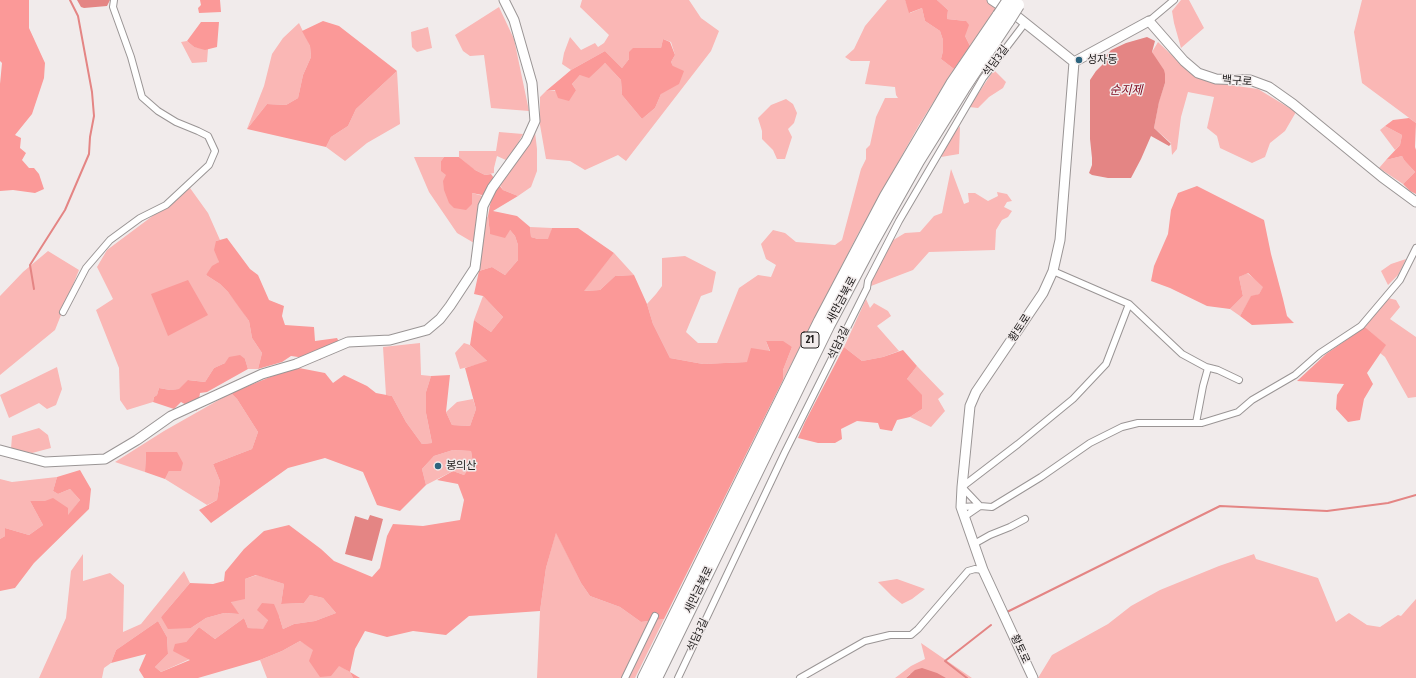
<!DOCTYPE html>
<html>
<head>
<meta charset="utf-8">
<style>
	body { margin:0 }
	canvas { display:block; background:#f1ebeb }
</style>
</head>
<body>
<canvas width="1416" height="678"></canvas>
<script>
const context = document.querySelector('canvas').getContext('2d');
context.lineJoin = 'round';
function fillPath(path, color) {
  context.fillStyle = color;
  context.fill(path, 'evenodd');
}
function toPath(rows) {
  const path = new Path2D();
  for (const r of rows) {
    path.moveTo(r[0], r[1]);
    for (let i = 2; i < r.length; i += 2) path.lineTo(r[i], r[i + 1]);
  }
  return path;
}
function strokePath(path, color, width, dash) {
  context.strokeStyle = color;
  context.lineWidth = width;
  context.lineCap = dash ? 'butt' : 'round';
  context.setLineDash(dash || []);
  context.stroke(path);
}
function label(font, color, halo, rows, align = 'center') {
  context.font = font + ' "Fira Sans Condensed","Noto Sans KR",sans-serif';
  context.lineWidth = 3;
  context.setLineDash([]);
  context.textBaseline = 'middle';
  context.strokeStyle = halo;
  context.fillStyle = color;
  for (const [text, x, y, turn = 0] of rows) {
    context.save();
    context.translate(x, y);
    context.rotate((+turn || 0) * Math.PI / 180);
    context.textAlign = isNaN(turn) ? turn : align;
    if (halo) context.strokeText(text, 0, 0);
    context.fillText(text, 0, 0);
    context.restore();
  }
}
const green = toPath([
	[582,0,689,0,701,18,719,31,711,51,626,161,618,155,585,170,570,161,546,159,540,125,540,97,546,91,576,90,572,84,580,75,598,68,605,63,621,80,622,95,642,119,655,108,673,66,671,62,675,55,671,42,663,39,661,48,629,52,629,59,622,68,605,51,571,70,562,64,564,53,570,37,581,50,595,43,598,47,604,43,609,35,580,7],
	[887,0,905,0,910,13,922,8,925,21,940,31,943,40,943,51,941,59,954,69,919,125,858,234,783,380,783,370,792,347,766,341,770,352,747,362,703,364,670,358,653,324,647,304,656,294,662,286,662,258,685,256,716,272,712,292,701,296,686,332,698,343,717,343,739,288,758,275,771,277,776,265,766,259,761,244,773,230,785,233,796,242,835,245,842,240,861,169,866,159,866,149,870,145,876,117,885,98,898,98,896,95,895,87,865,84,870,61,851,61,845,57,854,49,865,26],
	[937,0,988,0,996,8,970,46,965,36,966,21,947,19,948,10],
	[1181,0,1189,0,1204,28,1181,48,1174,23,1172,11],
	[1362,0,1416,0,1416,123,1362,83,1354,32],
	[499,7,514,39,529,111,491,108,484,55,470,56,463,51,455,35],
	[299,23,310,46,311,57,303,75,298,98,286,105,267,104,247,129,264,86,272,54,283,38],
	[428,27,432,48,417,52,412,47,411,32],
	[187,41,194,47,208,49,207,62,192,63,181,42],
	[1158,42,1184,67,1208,82,1258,89,1296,112,1285,131,1270,143,1265,157,1252,163,1220,148,1217,136,1207,128,1214,97,1188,92,1181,117,1177,149,1172,155,1171,143,1154,128,1159,101,1165,83,1152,52],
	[994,70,1006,82,1003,88,989,97,978,108,969,107],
	[397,71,400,124,367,143,345,161,326,147,331,137,348,126,356,109],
	[786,99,793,104,797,113,794,123,788,129,792,137,785,159,777,159,773,150,762,139,762,131,758,118,771,105],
	[960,126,959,154,941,157,954,133],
	[1385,126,1402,135,1400,145,1395,150,1380,130],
	[499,132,523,134,508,161,497,156,494,168,494,173,485,175,473,169,459,157,459,151,496,151],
	[535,132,537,149,537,171,531,187,518,196,503,190,499,183,514,166],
	[1402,156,1404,160,1415,172,1403,184,1379,168,1386,160],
	[414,157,444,157,441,161,472,193,483,196,474,243,457,233,429,192],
	[951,169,964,204,969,202,968,193,975,193,988,201,998,196,997,192,1007,194,1012,201,1007,202,1004,207,1012,211,1008,217,1002,220,996,230,995,250,929,252,913,270,871,286,872,278,890,242,905,233,920,232,934,216,942,213],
	[190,188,208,213,220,240,216,241,219,262,206,275,220,284,228,292,239,306,249,321,252,338,262,353,258,369,248,369,245,359,225,363,214,368,205,382,189,380,180,389,170,390,159,388,157,395,154,397,153,402,127,410,120,400,119,368,96,310,113,299,97,267,107,250],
	[488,216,490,234,510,230,515,236,518,245,518,260,505,275,492,267,479,271,485,222],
	[530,227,552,228,549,239,538,239,531,237],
	[48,251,79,270,55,330,0,375,0,296,23,272],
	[614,253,634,275,615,276,600,290,583,291],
	[1406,259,1398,275,1388,285,1381,271,1391,264],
	[1247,273,1264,286,1259,294,1251,297,1240,316,1230,309,1243,296,1239,277],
	[483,296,503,317,491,332,474,320],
	[1388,298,1396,300,1400,307,1390,319,1416,337,1416,397,1408,398,1385,357,1380,353,1385,345,1365,327],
	[866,299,870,308,874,303,888,311,891,316,877,326,899,351,883,357,862,361,844,347],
	[420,343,421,375,431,376,426,392,426,413,432,443,422,444,406,422,392,396,386,395,383,347],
	[464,343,470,345,488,362,460,369,455,353],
	[917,366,944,394,938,399,945,411,931,427,910,417,922,409,907,379],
	[57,367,62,389,56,405,47,409,39,403,9,418,0,395],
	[231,393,237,399,258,432,252,449,213,464,220,481,217,500,207,505,165,479,169,471,146,452,145,472,115,462,164,431],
	[473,399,476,409,470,426,452,425,446,412,457,402],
	[39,428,48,435,51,448,32,453,11,449,12,436],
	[453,450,471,451,473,463,464,475,453,471,426,485,422,469,434,456],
	[57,477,53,491,58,494,70,489,80,500,68,516,45,501,30,501,43,525,29,535,5,528,5,536,0,539,0,479,12,482],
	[556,532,581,583,590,596,620,607,641,622,664,619,635,678,537,678,540,611,546,568],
	[83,554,83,581,110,573,124,585,123,632,141,624,184,571,190,583,161,617,191,628,206,618,224,613,238,614,231,602,245,579,257,575,284,584,281,604,304,603,310,595,323,598,336,613,315,621,294,624,283,629,279,616,268,620,263,630,248,628,244,618,215,639,199,627,186,642,190,659,161,672,155,667,168,654,167,637,158,621,116,650,111,663,104,668,102,678,39,678,66,618,71,571],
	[1254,554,1256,559,1318,578,1336,622,1349,613,1367,625,1380,627,1398,615,1401,616,1416,599,1416,678,1038,678,1052,655,1108,624,1131,606,1160,590,1219,566],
	[897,579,925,589,912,599,902,604,892,596,878,582],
	[300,641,350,672,353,678,267,678,260,660,282,651],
	[921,643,972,678,946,678,910,674,906,678,895,678,911,666,925,659]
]);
const forest = toPath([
	[0,0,29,0,29,28,45,63,44,78,32,114,15,135,21,138,20,148,26,153,22,160,29,168,34,168,39,174,44,189,35,193,13,190,0,191,0,84,2,63,0,61],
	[200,0,220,0,221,12,199,13,198,8,201,5],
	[905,0,937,0,948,10,947,19,966,21,969,25,965,36,970,46,954,69,941,59,943,51,943,40,940,31,925,21,922,8,909,13],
	[323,21,339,26,397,71,356,109,348,126,331,137,326,147,247,129,267,104,286,105,298,98,303,75,311,57,310,46,302,31],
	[201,22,219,22,217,47,205,50,194,47,187,41],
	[663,39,670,42,675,55,671,62,673,66,684,71,679,84,661,94,655,108,642,119,622,95,621,80,605,63,589,78,580,75,572,84,576,90,569,101,558,98,555,90,546,91,571,70,605,51,622,68,629,59,629,52,633,48,661,48],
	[1409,118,1416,123,1415,147,1416,150,1416,194,1410,191,1403,184,1415,172,1404,160,1402,156,1386,160,1400,145,1402,135,1385,126,1393,120],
	[444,157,459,157,475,170,485,175,491,174,503,190,518,196,493,211,517,216,530,227,531,237,538,239,548,239,552,228,578,228,614,253,584,291,600,290,615,276,634,275,647,304,653,324,670,358,703,364,747,362,751,348,770,351,766,341,783,341,792,347,783,370,783,380,664,619,641,622,620,607,590,596,581,583,556,533,546,568,540,611,469,616,446,635,413,631,387,637,365,631,355,649,350,672,360,678,353,678,350,672,339,666,331,676,320,677,309,661,313,650,300,641,282,651,260,660,198,678,144,678,139,670,146,654,111,663,116,650,158,621,167,637,168,654,155,667,161,672,190,660,173,651,175,644,186,642,199,627,215,639,244,618,248,628,263,629,268,620,257,610,262,603,274,604,279,616,283,629,294,624,315,621,336,613,323,598,310,595,304,603,281,604,284,584,256,575,245,579,245,599,231,602,239,614,224,613,206,618,191,628,168,629,161,617,190,583,213,584,224,581,225,572,244,549,264,531,289,525,321,549,334,561,372,577,380,568,387,536,393,524,423,526,460,520,464,500,458,484,437,480,453,471,464,475,473,463,471,451,453,450,434,456,422,469,426,485,400,511,377,505,363,472,325,458,288,468,211,523,199,510,217,500,220,481,213,464,252,449,258,432,237,399,231,393,275,375,299,368,325,373,333,383,344,375,367,386,376,393,392,396,406,422,422,444,432,443,426,413,426,392,431,376,450,375,446,412,452,425,470,426,476,409,465,368,487,361,470,345,474,320,491,332,503,317,483,296,474,294,479,271,492,267,505,275,518,260,518,245,515,236,510,230,505,238,490,234,488,216,490,205,492,197,472,193,472,204,466,210,454,208,449,203,444,190,443,181,446,175,441,171,441,161],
	[1197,186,1264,220,1271,254,1283,299,1287,316,1294,323,1252,325,1240,316,1251,296,1259,294,1263,287,1248,273,1239,277,1243,296,1230,309,1207,306,1170,288,1151,281,1154,266,1168,234,1171,210,1178,193],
	[227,238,250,269,258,275,269,300,284,306,282,316,285,325,314,327,315,341,337,338,339,342,327,355,320,360,291,356,282,362,258,369,262,353,252,338,249,321,228,292,220,284,206,275,212,266,219,262,214,250,216,241],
	[188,280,208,315,168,336,151,294],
	[1365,327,1386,345,1367,373,1373,384,1364,399,1360,420,1348,422,1336,409,1337,395,1344,384,1297,381,1326,354],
	[844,347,862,361,883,357,903,350,917,366,907,379,922,395,922,409,910,417,897,420,892,431,880,429,878,423,857,421,841,429,842,439,835,443,818,443,798,438,805,422],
	[240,355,245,359,248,369,207,392,200,393,197,411,181,402,174,409,153,402,154,397,157,395,159,388,170,390,179,389,188,380,205,382,214,368,225,363,229,357],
	[146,452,177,452,183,463,181,471,169,471,165,479,145,472],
	[80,470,91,489,89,509,34,563,15,588,0,591,0,539,5,536,5,528,29,535,43,525,30,501,45,501,53,498,68,508,68,515,80,500,70,489,58,494,53,491,57,477]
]);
const water = toPath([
	[77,0,110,0,107,6,84,8,81,7],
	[1147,37,1155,41,1152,52,1164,70,1165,74,1165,83,1159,102,1154,128,1171,144,1169,146,1151,136,1141,159,1131,178,1108,178,1092,175,1089,173,1092,165,1092,158,1090,139,1090,80,1096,71,1103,64,1105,57,1111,50,1126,43],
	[370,515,383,519,372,561,345,554,355,516,368,520],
	[922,668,937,673,946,678,906,678,915,670]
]);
const stream = toPath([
	[34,289,30,265,65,210,89,154,90,137,94,116,92,92,78,16,70,0],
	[1007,612,1220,506,1327,511,1388,503,1416,495],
	[967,678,945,661,991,625]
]);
const street = toPath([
	[1149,21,1174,0],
	[1053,271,1129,304,1182,354,1206,367,1218,370,1239,380],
	[63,312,86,268,110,240,140,218,166,205,209,165,215,151,208,136,198,131,176,122,158,111,142,97,131,57,113,7,114,0],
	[1196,423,1203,386,1208,368],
	[961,507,980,506,992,507,1041,477,1090,443,1122,427,1138,423,1202,423,1238,412,1252,400,1295,375,1320,353,1361,326,1400,280,1416,248],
	[964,517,980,506,962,487,1018,444,1073,399,1106,364,1129,304],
	[974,544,990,535,1010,527,1025,519],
	[625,678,655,616],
	[678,678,785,452,867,288,868,281,899,221,983,78,1025,23],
	[800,678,865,641,890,635,911,635,918,629,968,571,975,569,983,570]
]);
const secondary = toPath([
	[992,0,1019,18,1074,62,1060,240,1053,271,1043,293,976,392,970,406,962,487,961,507,983,570,1033,678],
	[1074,62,1149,21,1184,61,1198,73,1216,79,1250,80,1269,87,1293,104,1382,177,1416,202],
	[0,450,45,462,105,459,137,440,171,416,262,374,296,364,348,342,390,340,427,330,440,319,450,306,475,268,483,206,492,188,526,141,535,121,532,83,514,20,504,0]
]);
const highway = toPath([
	[644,678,820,321,886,196,952,84,999,15],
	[656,678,828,326,873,241,918,161,963,89,1008,21]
]);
const highwayBridge = toPath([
	[999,15,1009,0],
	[1008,21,1018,5]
]);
const markers = [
	[1079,60,4,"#2c647e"],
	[438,466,4,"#2c647e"]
];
const shields = [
	[810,340,18]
];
const shieldNames = [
	["21",810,340]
];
const poiNames = [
	["성자동",1087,60],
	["봉의산",446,466]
];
const streetNames = [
	["석담3길",996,61,-53],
	["백구로",1237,81,5],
	["새만금북로",842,300,-62],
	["황토로",1020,328,-57],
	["석담3길",839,343,-64],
	["새만금북로",699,590,-64],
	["석담3길",698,635,-65],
	["황토로",1020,649,65]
];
const waterNames = [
	["순지제",1126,91]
];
fillPath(green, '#fab7b5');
fillPath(forest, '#fb9998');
fillPath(water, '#e48584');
strokePath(stream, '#e48584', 2);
strokePath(street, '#9a9595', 8);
strokePath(secondary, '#9a9595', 11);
strokePath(highway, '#9a9595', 14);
strokePath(street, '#fff', 6);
strokePath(secondary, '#fff', 9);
strokePath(highway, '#fff', 12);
strokePath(highwayBridge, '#9a9595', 14, []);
strokePath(highwayBridge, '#fff', 12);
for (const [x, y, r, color] of markers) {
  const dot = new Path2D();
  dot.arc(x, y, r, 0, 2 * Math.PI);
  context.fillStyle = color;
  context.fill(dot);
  strokePath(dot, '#f1ebeb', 1.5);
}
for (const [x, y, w] of shields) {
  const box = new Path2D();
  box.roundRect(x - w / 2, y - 8, w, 16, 3);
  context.fillStyle = '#f1ebeb';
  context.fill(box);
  strokePath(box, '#232020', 1);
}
label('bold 10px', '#232020', null, shieldNames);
label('11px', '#232020', '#f1ebeb', poiNames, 'left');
label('11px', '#232020', '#f1ebeb', streetNames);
label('italic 12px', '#7d051b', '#f1ebeb', waterNames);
</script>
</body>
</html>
